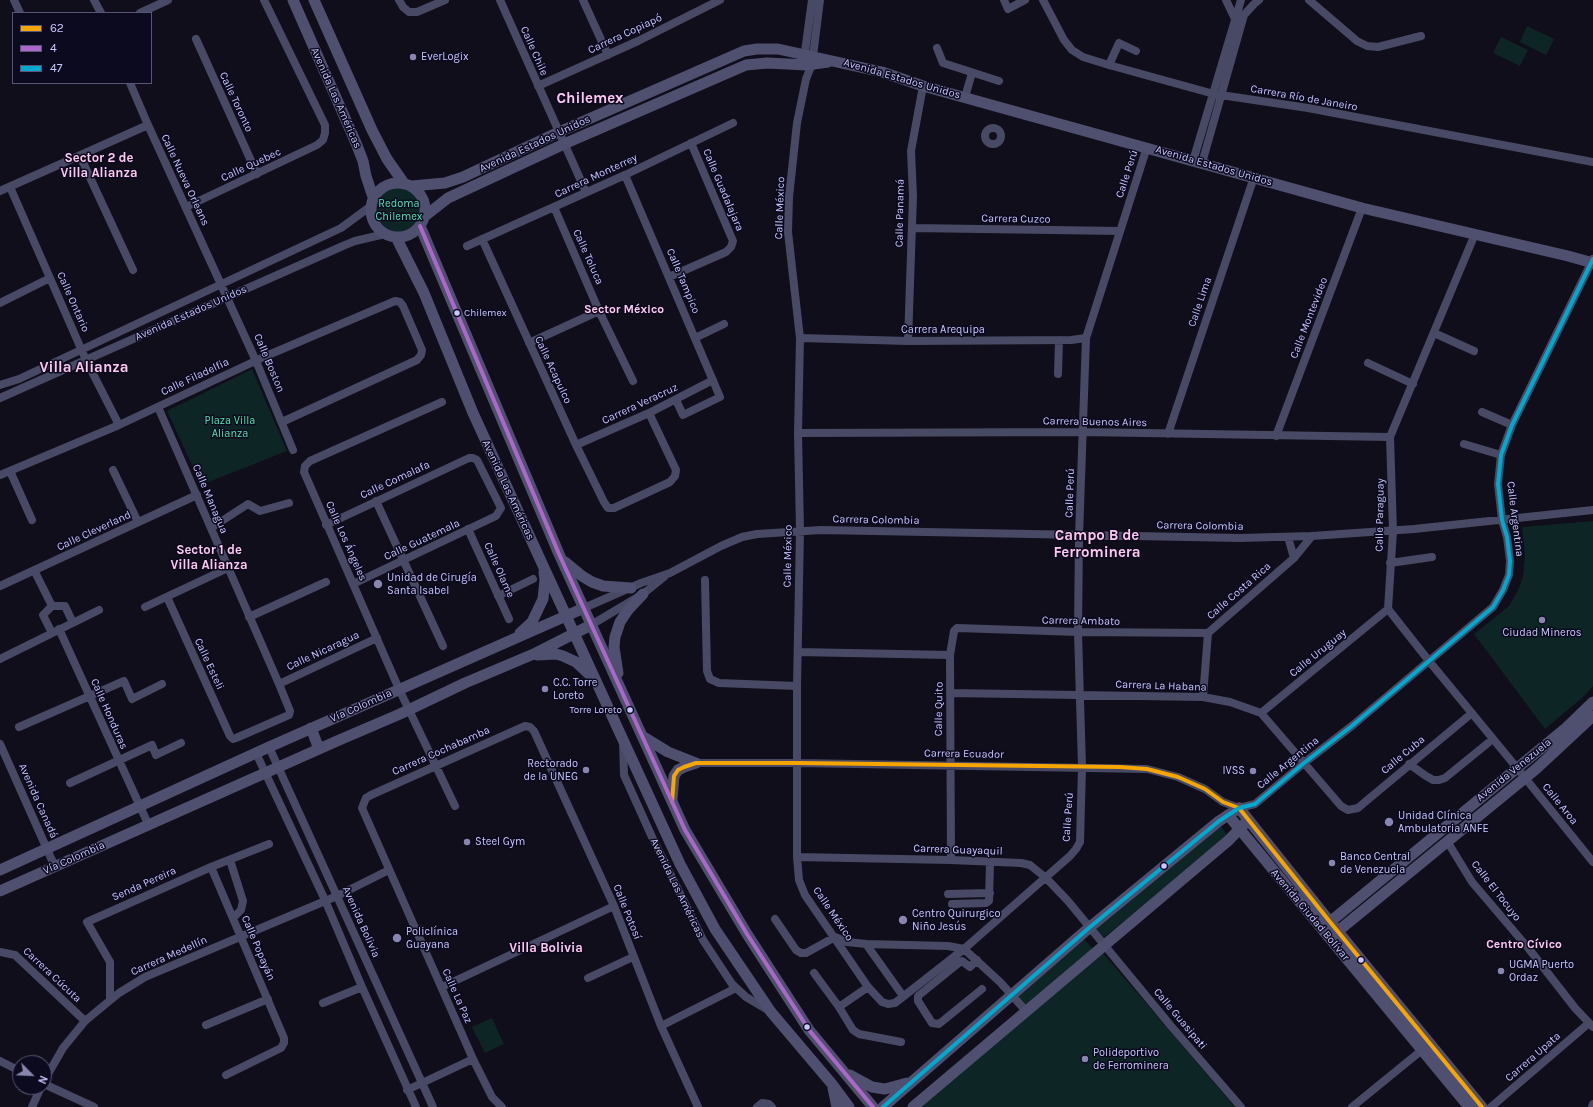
<!DOCTYPE html>
<html>
<head>
<meta charset="utf-8">
<style>
	body { margin:0 }
	#map { position:relative; width:1593px; height:1107px; overflow:hidden; background:#100e1a; font-family:Karla,sans-serif }
	canvas { display:block }
	.legend { position:absolute; left:12px; top:12px; width:140px; height:72px; box-sizing:border-box; background:#0c0a1e; border:1px solid #585678; margin:0; padding:5px 7px; list-style:none; font-size:12px; color:#c9c7ff }
	.legend li { display:flex; align-items:center; gap:8px; height:20px }
	.legend b { width:20px; border:1px solid #585678 }
	.north { position:absolute; left:12px; top:1055px; width:40px; height:40px; box-sizing:border-box; background:#0c0a1e; border:1px solid #585678; border-radius:50%; rotate:114deg; font-size:11px; font-weight:700; line-height:16px; text-align:center; color:#c9c7ff }
	.north::after { content:''; display:block; margin:auto; width:14px; height:18px; background:#8886af; clip-path:polygon(50% 0,100% 100%,50% 72%,0 100%) }
</style>
</head>
<body>
<div id="map">
<canvas width="1593" height="1107"></canvas>
<ul class="legend">
<li><b style="height:5px;background:#f7a600"></b>62</li>
<li><b style="height:5px;background:#ac68c9"></b>4</li>
<li><b style="height:5px;background:#00a9ce"></b>47</li>
</ul>
<div class="north">N</div>
</div>
<script>
const context = document.querySelector('canvas').getContext('2d');
context.lineJoin = 'round';
function fillPath(path, color) {
  context.fillStyle = color;
  context.fill(path, 'evenodd');
}
function toPath(rows) {
  const path = new Path2D();
  for (const r of rows) {
    if (r.length === 3) {
      path.moveTo(r[0] + r[2], r[1]);
      path.arc(r[0], r[1], r[2], 0, 2 * Math.PI);
      continue;
    }
    path.moveTo(r[0], r[1]);
    for (let i = 2; i < r.length; i += 2) path.lineTo(r[i], r[i + 1]);
  }
  return path;
}
function strokePath(path, color, width, dash) {
  context.strokeStyle = color;
  context.lineWidth = width;
  context.lineCap = dash ? 'butt' : 'round';
  context.setLineDash(dash || []);
  context.stroke(path);
}
function label(font, color, halo, rows, align = 'center') {
  context.font = font + ' Karla,sans-serif';
  context.lineWidth = 3;
  context.setLineDash([]);
  context.textBaseline = 'middle';
  context.strokeStyle = halo;
  context.fillStyle = color;
  for (const [text, x, y, turn = 0] of rows) {
    context.save();
    context.translate(x, y);
    context.rotate((+turn || 0) * Math.PI / 180);
    context.textAlign = isNaN(turn) ? turn : align;
    if (halo) context.strokeText(text, 0, 0);
    context.fillText(text, 0, 0);
    context.restore();
  }
}
const green = toPath([
	[1527,26,1554,39,1546,55,1520,42],
	[1501,37,1528,50,1520,66,1493,53],
	[399,210,22],
	[252,369,287,451,201,485,167,411],
	[1593,521,1593,686,1583,697,1545,729,1474,634,1509,606,1519,588,1523,576,1525,555,1522,527],
	[1221,826,1227,835,1148,902,1103,938,1095,930],
	[1083,938,1093,949,1026,1005,1017,995],
	[1102,952,1235,1107,921,1107],
	[492,1018,504,1044,485,1053,472,1027]
]);
const street = toPath([
	[14,0,20,13],
	[94,0,101,13],
	[399,0,403,7,409,12,417,12,445,0],
	[500,0,586,192],
	[583,0,608,55],
	[820,0,812,64,806,79,797,123,789,197,788,232,800,338,798,433,800,531,797,686,797,857,799,880,805,895,868,987,882,1002,888,1004,895,1003,964,949,1070,856,1076,849,1080,842,1082,767,1078,632,1079,536,1086,338,1147,147],
	[1004,0,1008,9,1025,0],
	[1043,0,1064,40,1072,50,1083,57,1109,65,1214,94,1308,108,1593,162],
	[1226,0,1236,21],
	[1309,0,1357,41,1367,46,1378,47,1421,36],
	[140,13,168,0],
	[196,39,257,174],
	[937,48,943,63,999,81],
	[804,59,812,0],
	[1109,65,1119,43,1136,51],
	[130,83,148,125,256,361,293,450],
	[538,86,638,41,720,0],
	[965,97,972,73],
	[993,136,8],
	[80,156,133,270],
	[1193,161,1241,0],
	[1202,163,1244,15,1254,4,1259,0],
	[625,175,720,397,683,415,676,400],
	[10,187,86,360,119,425],
	[0,191,148,125],
	[186,207,317,145,323,140,325,133,325,125,264,0],
	[554,207,599,311,633,381],
	[912,228,1120,231],
	[1475,234,1390,437,1393,531,1388,609,1429,661,1517,768,1593,862],
	[482,239,576,445,604,502,608,508,614,508,670,482,675,476,676,470,649,413],
	[467,246,625,175,733,123],
	[669,277,726,252,731,247,733,241,691,143],
	[0,303,50,278],
	[1434,333,1474,351],
	[695,338,724,324],
	[800,338,908,341,1071,340,1086,338],
	[908,341,913,196,911,151,923,86],
	[529,343,599,311],
	[1368,363,1413,384],
	[1058,374,1059,340],
	[0,385,19,379,341,228,371,206],
	[0,398,345,245,355,241,385,234],
	[442,402,310,461,305,466,304,472,399,689,455,806],
	[158,407,279,684,290,711,289,715,236,738,233,739,230,736,167,597],
	[1482,412,1512,425],
	[798,433,1083,432,1390,437],
	[1168,434,1254,177],
	[1276,436,1362,208],
	[1464,444,1501,455],
	[576,445,649,413,713,380],
	[113,470,138,522],
	[10,471,32,520],
	[0,475,119,425,266,356,395,301,400,302,403,306,422,350,421,355,417,360,282,422],
	[376,501,443,646],
	[326,525,469,458,473,458,477,460,501,508,496,516,353,584],
	[211,528,248,504,260,511,289,503],
	[468,529,509,619],
	[1288,537,1294,558],
	[1390,563,1432,557],
	[34,570,52,606],
	[705,580,707,671,710,679,719,683,797,686],
	[0,586,197,495],
	[498,596,533,579],
	[145,607,228,568],
	[584,608,641,583,670,573,721,546,742,537,757,534,821,530,1240,538,1312,536,1414,529,1593,510],
	[249,617,326,582],
	[591,625,643,594,664,577],
	[59,629,149,826],
	[52,633,43,615,52,606,65,606,73,623],
	[798,652,950,655],
	[0,659,99,610],
	[279,684,377,638],
	[951,693,1203,697,1230,702,1261,713,1341,806,1348,810,1358,808,1365,802,1472,713],
	[1203,697,1208,633,1294,558,1312,536],
	[1261,713,1388,609],
	[19,727,124,681,132,699,162,684],
	[623,741,624,775,652,837,703,940,732,984,746,997,768,1010],
	[0,744,55,867],
	[269,747,433,1107],
	[256,753,325,900,362,987,416,1107],
	[696,763,798,763,1147,769,1178,777,1205,789,1223,802,1239,808,1255,804,1304,763,1353,725,1493,607,1503,590,1509,575,1510,561,1507,537,1502,520,1498,484,1501,455,1512,425,1593,259],
	[1409,764,1426,776,1433,780,1439,780,1445,778,1488,743],
	[70,783,152,745,156,755,181,743],
	[1447,841,1472,882,1529,949,1575,1008,1593,1027],
	[797,857,951,860,1021,863,1030,865,1046,878,1068,901,1171,1026,1241,1107],
	[230,860,243,901,241,910,233,918],
	[951,860,950,655,954,631,957,628,1078,632,1208,633],
	[211,867,284,1038,284,1043,281,1048,226,1075],
	[948,894,990,893],
	[952,904,986,903,989,901,990,862],
	[775,919,796,950,801,953,806,953,835,937,847,942,866,944,948,946,964,949,1000,982,1026,1011],
	[866,944,903,996],
	[0,952,15,955,85,1021],
	[977,960,970,967,962,961,960,962,918,996,918,1001,932,1023,939,1024,982,989],
	[814,973,839,1007],
	[588,978,633,957],
	[442,987,614,906],
	[868,987,839,1007,853,1030,859,1034,901,1042],
	[110,999,110,962,87,922,211,867,269,844],
	[323,1003,362,987],
	[206,1025,268,999],
	[661,1026,736,988],
	[0,1061,20,1071],
	[44,1081,63,1048,85,1021,119,993,145,977,337,896,389,870],
	[44,1084,94,1107],
	[407,1090,473,1059],
	[32,1107,41,1087],
	[502,1107,492,1097,473,1059,362,808,366,798,371,795,525,726,530,727,534,731,565,799,614,906,661,1026,698,1107],
	[757,1107,762,1103,769,1104,772,1107],
	[1352,1107,1422,1050],
	[1491,1107,1589,1023],
	[1592,1107,1593,1104]
]);
const secondary = toPath([
	[293,0,356,143,363,161,366,176,373,197],
	[314,0,372,130,387,159,403,182],
	[398,210,27],
	[412,186,445,183,463,177,559,132,744,51,757,49,778,49,882,72,923,86,1362,208,1568,256,1593,263],
	[425,216,448,198,564,144,746,65,767,63,807,65,828,62],
	[420,226,559,554,685,830,747,934,809,1030,873,1107],
	[396,237,424,293,473,413,680,864,715,929,771,1012,832,1084,849,1107],
	[565,562,582,576,592,582,603,586,631,588],
	[520,633,532,622,543,599,545,580,544,572],
	[537,655,556,654,563,656,576,662,592,677],
	[618,673,614,647,615,637,620,622,628,610,643,594],
	[311,728,319,749],
	[642,736,668,752,696,763],
	[672,799,674,776,678,770,684,767,696,763],
	[1228,815,1469,1107],
	[0,870,269,747,584,608],
	[0,891,337,741,400,714,465,683,536,653,591,625],
	[1325,926,1566,728,1593,702],
	[1332,936,1536,769,1593,716],
	[850,1075,872,1087,885,1089,907,1083],
	[833,1088,837,1107],
	[883,1107,1090,927,1219,821,1239,808,1330,922,1482,1107],
	[913,1107,1229,840,1248,820]
]);
const bus1 = toPath([
	[672,802,674,776,678,770,684,767,696,763,798,763,1120,767,1147,769,1178,777,1205,789,1223,802,1239,808,1330,922,1482,1107]
]);
const bus2 = toPath([
	[420,226,559,554,685,830,747,934,809,1030,873,1107]
]);
const bus3 = toPath([
	[883,1107,1090,927,1219,821,1239,808,1255,804,1304,763,1353,725,1493,607,1503,590,1509,575,1510,561,1507,537,1502,520,1498,484,1501,455,1512,425,1593,259]
]);
const markers = [
	[413,57,4,"#8886af"],
	[457,313,3.5,"#c9c7ff"],
	[378,584,5,"#8886af"],
	[1542,620,4,"#8886af"],
	[545,689,4,"#8886af"],
	[630,710,3.5,"#c9c7ff"],
	[586,770,4,"#8886af"],
	[1253,771,4,"#8886af"],
	[1389,822,5,"#8886af"],
	[467,842,4,"#8886af"],
	[1332,863,4,"#8886af"],
	[1164,866,3.5,"#c9c7ff"],
	[903,920,5,"#8886af"],
	[397,938,5,"#8886af"],
	[1361,960,3.5,"#c9c7ff"],
	[1501,971,4,"#8886af"],
	[807,1027,3.5,"#c9c7ff"],
	[1085,1059,4,"#8886af"]
];
const busNames = [
	["Chilemex",464,313],
	["Torre Loreto",622,710,"right"]
];
const streetNames = [
	["Carrera Copiapó",625,34,-25],
	["Calle Chile",534,51,66],
	["Avenida Estados Unidos",902,79,16],
	["Avenida Las Américas",336,98,66],
	["Carrera Río de Janeiro",1304,98,10],
	["Calle Toronto",236,102,65],
	["Avenida Estados Unidos",535,144,-25],
	["Calle Quebec",251,165,-25],
	["Avenida Estados Unidos",1214,166,16],
	["Calle Perú",1127,174,-72],
	["Carrera Monterrey",596,176,-25],
	["Calle Nueva Orleans",185,180,65],
	["Calle Guadalajara",723,190,67],
	["Calle México",780,208,-88],
	["Calle Panamá",900,213,-89],
	["Carrera Cuzco",1016,219,1],
	["Calle Toluca",588,257,66],
	["Calle Tampico",683,281,67],
	["Calle Ontario",73,302,66],
	["Calle Lima",1200,302,-71],
	["Avenida Estados Unidos",191,313,-24],
	["Calle Montevideo",1309,318,-69],
	["Carrera Arequipa",943,330],
	["Calle Boston",269,363,67],
	["Calle Acapulco",553,370,65],
	["Calle Filadelfia",195,377,-25],
	["Carrera Veracruz",640,404,-25],
	["Carrera Buenos Aires",1095,422,1],
	["Calle Comalafa",395,480,-25],
	["Avenida Las Américas",508,490,65],
	["Calle Perú",1070,493,-88],
	["Calle Managua",210,499,67],
	["Calle Paraguay",1380,515,-89],
	["Calle Argentina",1515,519,83],
	["Carrera Colombia",876,520,1],
	["Carrera Colombia",1200,526,1],
	["Calle Cleverland",94,531,-25],
	["Calle Guatemala",422,540,-25],
	["Calle Los Ángeles",346,541,66],
	["Calle México",788,556,-89],
	["Calle Olame",499,570,66],
	["Calle Costa Rica",1239,591,-41],
	["Carrera Ambato",1081,621,1],
	["Calle Nicaragua",323,651,-25],
	["Calle Uruguay",1318,653,-39],
	["Calle Esteli",209,664,65],
	["Carrera La Habana",1161,686,2],
	["Vía Colombia",361,706,-24],
	["Calle Quito",939,709,-89],
	["Calle Honduras",109,714,66],
	["Carrera Cochabamba",441,751,-24],
	["Carrera Ecuador",964,754,1],
	["Calle Cuba",1403,755,-40],
	["Calle Argentina",1288,763,-39],
	["Avenida Venezuela",1514,770,-39],
	["Avenida Canadá",38,801,66],
	["Calle Aroa",1560,804,51],
	["Calle Perú",1068,817,-86],
	["Carrera Guayaquil",958,850,2],
	["Vía Colombia",74,858,-24],
	["Senda Pereira",144,884,-24],
	["Avenida Las Américas",677,888,64],
	["Calle El Tocuyo",1496,891,52],
	["Calle Potosí",627,912,68],
	["Calle México",833,914,56],
	["Avenida Ciudad Bolívar",1310,915,50],
	["Avenida Bolivia",361,922,66],
	["Calle Popayán",258,948,67],
	["Carrera Medellín",169,956,-24],
	["Carrera Cúcuta",52,975,43],
	["Calle La Paz",457,996,66],
	["Calle Guasipati",1180,1019,50],
	["Carrera Upata",1533,1057,-41]
];
const poiNames = [
	["EverLogix",421,57],
	["Unidad de Cirugía",387,578],
	["Santa Isabel",387,591],
	["Ciudad Mineros",1542,633,"center"],
	["C.C. Torre",553,683],
	["Loreto",553,696],
	["Rectorado",578,764,"right"],
	["de la UNEG",578,777,"right"],
	["IVSS",1245,771,"right"],
	["Unidad Clínica",1398,816],
	["Ambulatoria ANFE",1398,829],
	["Steel Gym",475,842],
	["Banco Central",1340,857],
	["de Venezuela",1340,870],
	["Centro Quirurgico",912,914],
	["Niño Jesús",912,927],
	["Policlínica",406,932],
	["Guayana",406,945],
	["UGMA Puerto",1509,965],
	["Ordaz",1509,978],
	["Polideportivo",1093,1053],
	["de Ferrominera",1093,1066]
];
const parkNames = [
	["Redoma",399,204],
	["Chilemex",399,217],
	["Plaza Villa",230,421],
	["Alianza",230,434]
];
const neighbourhoodNames = [
	["Sector México",624,310],
	["Centro Cívico",1524,945]
];
const quarterNames = [
	["Sector 2 de",99,158],
	["Villa Alianza",99,173],
	["Sector 1 de",209,550],
	["Villa Alianza",209,565],
	["Villa Bolivia",546,948]
];
const districtNames = [
	["Chilemex",590,99],
	["Villa Alianza",84,368],
	["Campo B de",1097,536],
	["Ferrominera",1097,553]
];
fillPath(green, '#0d2524');
strokePath(street, '#484964', 8);
strokePath(secondary, '#4f4f6f', 11);
strokePath(bus1, '#f7a600', 4);
strokePath(bus2, '#ac68c9', 4);
strokePath(bus3, '#00a9ce', 4);
for (const [x, y, r, color] of markers) {
  const dot = new Path2D();
  dot.arc(x, y, r, 0, 2 * Math.PI);
  context.fillStyle = color;
  context.fill(dot);
  strokePath(dot, '#0c0a1e', 1.5);
}
label('10px', '#c9c7ff', '#0c0a1e', busNames, 'left');
label('11px', '#c9c7ff', '#0c0a1e', streetNames);
label('11px', '#c9c7ff', '#0c0a1e', poiNames, 'left');
label('11px', '#47ebb6', '#0c0a1e', parkNames);
label('bold 12px', '#ffc9ef', '#0c0a1e', neighbourhoodNames);
label('bold 13px', '#ffc9ef', '#0c0a1e', quarterNames);
label('bold 15px', '#ffc9ef', '#0c0a1e', districtNames);
</script>
</body>
</html>
